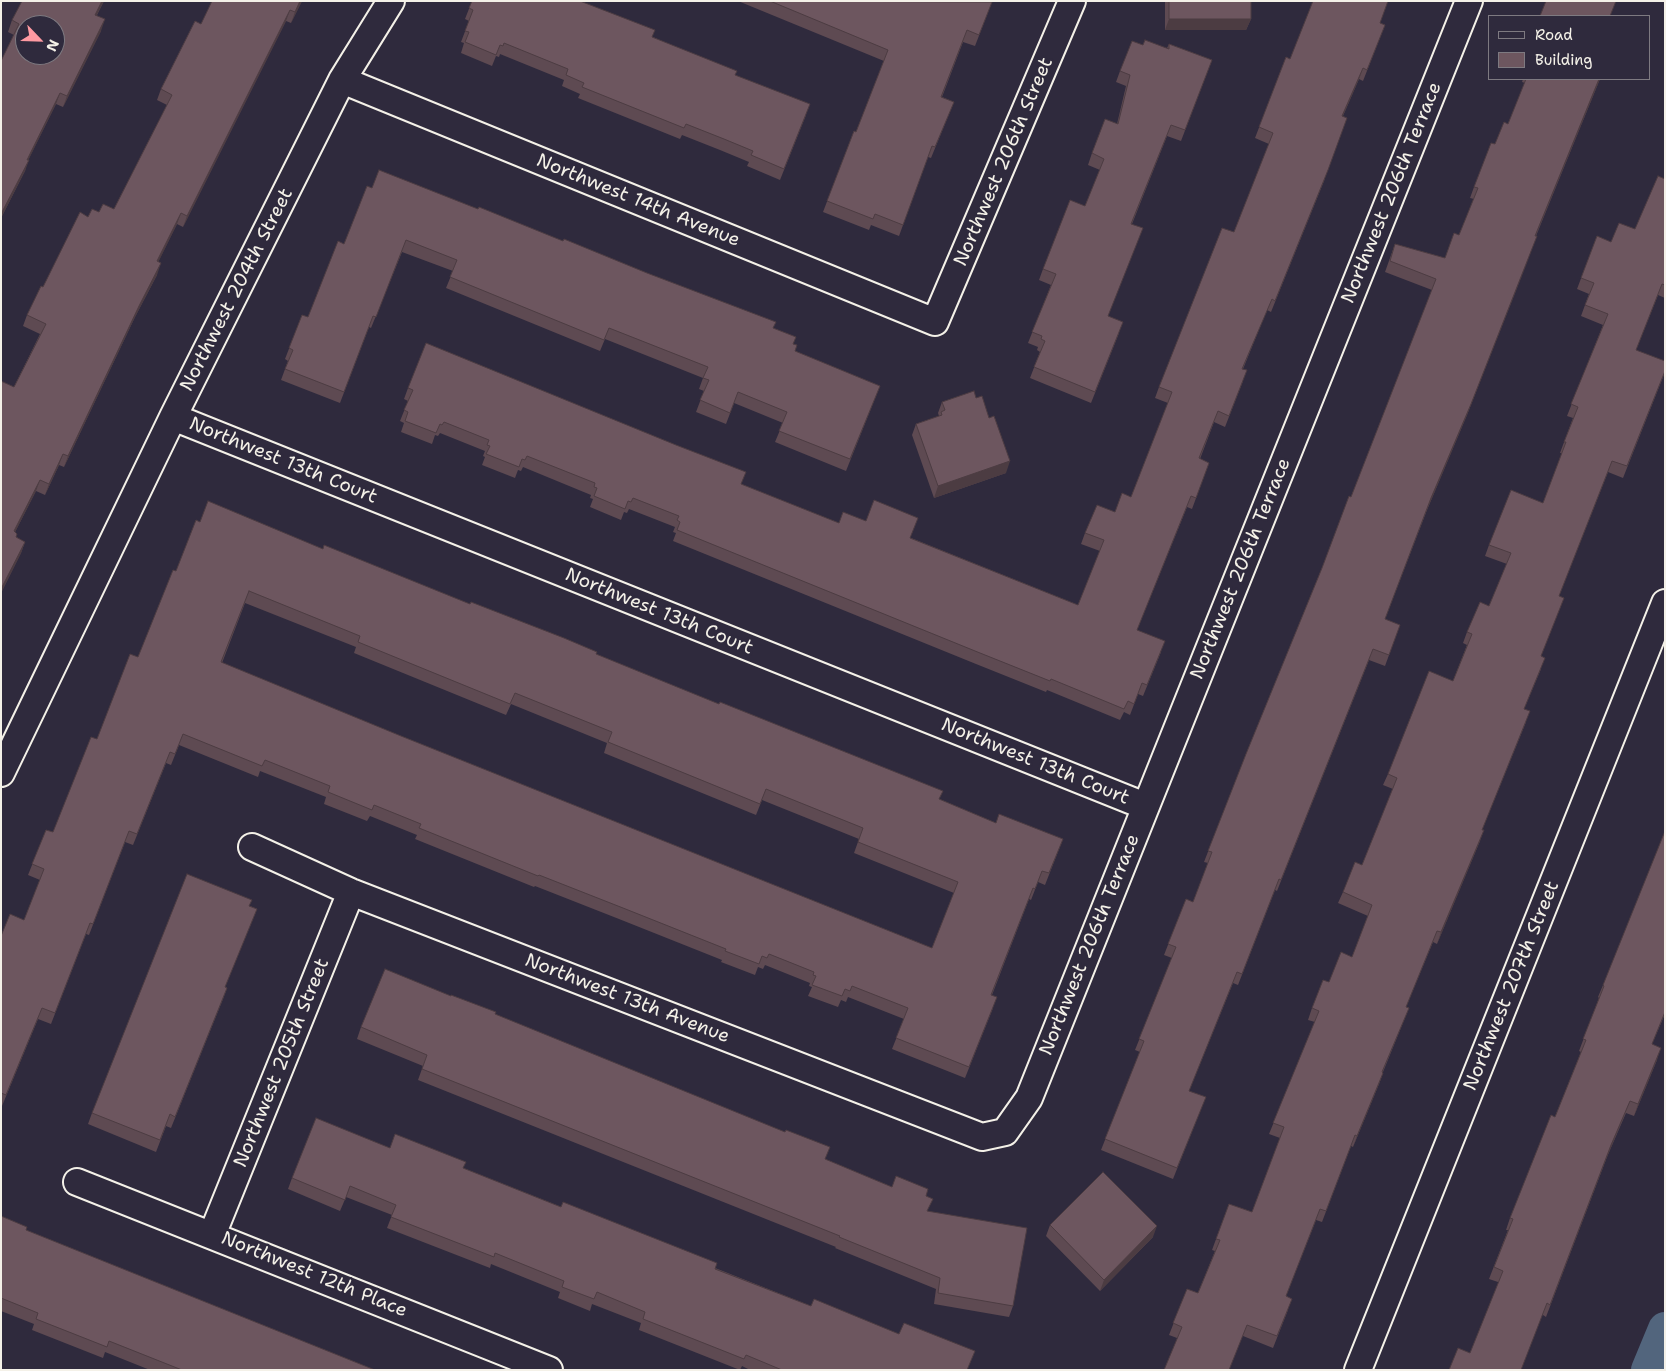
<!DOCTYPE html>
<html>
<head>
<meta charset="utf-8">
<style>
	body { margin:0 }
	#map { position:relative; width:1666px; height:1371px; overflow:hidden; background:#2f2a3d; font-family:"Shantell Sans",sans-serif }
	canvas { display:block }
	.frame { position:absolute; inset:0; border:2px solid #f4f1e8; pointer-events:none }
	.legend { position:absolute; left:1488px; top:15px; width:162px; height:65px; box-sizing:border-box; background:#2f2a3d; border:1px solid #7e7a81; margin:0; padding:6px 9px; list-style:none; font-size:15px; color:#f4f1e8 }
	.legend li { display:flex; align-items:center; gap:10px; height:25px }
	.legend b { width:25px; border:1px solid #7e7a81 }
	.north { position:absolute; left:15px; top:15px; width:50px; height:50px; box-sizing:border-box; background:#2f2a3d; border:1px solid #7e7a81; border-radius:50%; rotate:114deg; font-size:14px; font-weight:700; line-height:20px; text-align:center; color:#f4f1e8 }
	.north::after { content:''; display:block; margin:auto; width:18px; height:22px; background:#ff9aa2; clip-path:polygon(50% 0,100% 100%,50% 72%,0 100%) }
</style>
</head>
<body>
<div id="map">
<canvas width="1666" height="1371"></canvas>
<div class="frame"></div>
<ul class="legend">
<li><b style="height:6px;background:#2f2a3d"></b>Road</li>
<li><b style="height:14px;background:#6d565f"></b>Building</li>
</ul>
<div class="north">N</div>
</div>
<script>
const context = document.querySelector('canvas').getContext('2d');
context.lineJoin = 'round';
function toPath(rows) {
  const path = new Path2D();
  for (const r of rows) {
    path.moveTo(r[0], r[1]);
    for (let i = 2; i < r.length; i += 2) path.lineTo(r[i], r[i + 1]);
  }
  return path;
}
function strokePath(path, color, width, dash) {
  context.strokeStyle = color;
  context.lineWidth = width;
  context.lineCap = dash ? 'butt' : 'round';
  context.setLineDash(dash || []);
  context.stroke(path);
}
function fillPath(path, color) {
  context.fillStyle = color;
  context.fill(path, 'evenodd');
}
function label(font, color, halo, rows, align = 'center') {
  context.font = font + ' "Shantell Sans",sans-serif';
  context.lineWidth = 5;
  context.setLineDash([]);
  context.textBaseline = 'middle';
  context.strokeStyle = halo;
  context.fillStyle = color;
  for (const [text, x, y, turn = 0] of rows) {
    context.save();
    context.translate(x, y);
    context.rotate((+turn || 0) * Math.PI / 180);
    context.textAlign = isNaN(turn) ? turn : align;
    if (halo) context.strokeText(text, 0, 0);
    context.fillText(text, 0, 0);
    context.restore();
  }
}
const canal = toPath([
	[1648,1370,1665,1329]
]);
const street = toPath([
	[342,80,935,322,1072,1],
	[173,417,1145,806],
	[1,773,173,417,342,80,391,1],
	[252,847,351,892,982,1137,1005,1132,1029,1098,1469,1],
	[77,1182,549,1370],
	[212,1235,351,892],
	[1358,1370,1665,603]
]);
const wall = toPath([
	[104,1,97,15,101,31,63,107,56,104,28,160,25,171,1,218,1,61,14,35,8,32,12,20],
	[302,1,291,23,286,21,183,227,177,224,158,262,157,275,135,317,64,467,59,465,45,495,36,491,15,532,16,537,25,542,21,553,1,593,14,387,40,334,23,326,27,315,43,287,88,217,99,212,114,209,167,105,157,100,161,89,201,24],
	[472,1,653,37,735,75,806,115,780,180,747,166,749,162,720,150,682,135,680,139,578,98,580,94,562,86,564,80,500,54,499,57,496,56,492,66,461,53,464,43,461,42,469,21,465,19],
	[738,1,992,2,975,46,963,42,942,97,954,102,931,158,928,157,899,236,871,225,869,230,823,212,854,131,856,132,884,61],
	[1165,1,1251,1,1251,19,1246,30,1165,30],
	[1380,23,1385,25,1363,81,1359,79,1343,116,1324,181,1271,312,1267,310,1243,369,1243,381,1225,427,1214,422,1200,459,1209,463,1192,509,1187,507,1137,630,1161,652,1143,696,1138,694,1130,715,1124,712,1120,720,1047,690,1046,692,976,664,673,541,676,533,673,532,675,527,629,509,627,513,624,512,621,520,590,507,593,499,590,498,591,495,523,467,521,471,518,470,515,478,482,465,485,457,483,456,485,451,440,433,438,436,435,435,432,444,401,432,404,423,400,421,408,401,404,399,408,388,741,484,839,523,911,538,1078,605,1100,551,1081,544,1085,533,1115,512,1131,497,1168,403,1155,398,1159,387,1234,232,1269,144,1255,138,1286,57,1290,59],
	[1169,44,1212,60,1181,141,1167,136,1132,224,1108,316,1119,333,1091,403,1030,378,1040,352,1037,350,1038,347,1028,343,1051,285,1039,280,1043,269,1085,206,1100,170,1088,165,1092,153,1117,124,1126,86,1116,82,1120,71,1167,48],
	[1523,79,1600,79,1536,236,1467,415,1427,510,1385,619,1400,625,1385,666,1369,660,1277,891,1275,890,1238,985,1233,983,1189,1091,1201,1109,1173,1179,1101,1150,1140,1052,1135,1050,1172,958,1164,955,1186,899,1193,902,1208,863,1204,862,1246,754,1351,497,1432,290,1385,272,1395,244,1445,258,1459,235,1474,199,1470,198,1474,187,1495,144,1508,124,1525,83,1522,82],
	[1665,179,1665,298,1658,295,1636,350,1665,372,1623,478,1608,472,1559,596,1564,598,1541,656,1541,669,1524,709,1526,722,1482,830,1480,841,1437,944,1433,942,1406,1007,1409,1008,1383,1072,1383,1073,1379,1084,1353,1147,1351,1146,1322,1222,1316,1220,1286,1296,1288,1310,1273,1348,1243,1336,1177,1338,1169,1335,1187,1289,1198,1293,1215,1251,1212,1250,1229,1204,1252,1212,1280,1138,1269,1134,1315,1022,1308,1020,1312,1008,1329,982,1352,957,1368,916,1338,903,1343,892,1362,865,1393,789,1383,785,1388,774,1453,681,1467,645,1463,643,1467,632,1489,606,1507,564,1485,556,1489,545,1543,503,1562,453,1560,453,1573,418,1567,416,1603,325,1581,316,1589,294,1577,289,1597,236,1611,242,1635,229],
	[372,188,773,328,796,337,793,344,795,351,880,386,846,471,775,442,783,423,734,403,726,424,696,412,704,391,699,389,703,378,605,339,600,351,446,288,453,271,402,252,371,328,369,327,340,403,281,380,288,361,285,359,302,315,308,317,344,244],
	[942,402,1006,473,934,498,912,435,916,424,939,416,938,413],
	[200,522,323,549,596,654,996,823,1063,839,1045,885,1038,882,1031,900,1029,899,992,995,993,1008,965,1078,892,1049,904,1019,848,997,846,1002,841,1000,838,1007,808,996,812,987,809,986,810,983,765,965,763,969,758,967,755,975,721,962,722,960,619,919,535,886,534,887,415,839,417,835,370,816,367,821,324,804,326,797,260,771,258,777,179,745,171,765,166,763,133,845,125,842,89,935,86,934,51,1024,38,1019,2,1106,1,1106,1,936,24,920,40,880,28,875,46,830,53,832,97,739,138,657,176,571],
	[245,603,356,647,354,653,506,715,511,704,607,743,604,753,756,815,762,800,859,839,854,853,954,893,932,948,401,736,222,663],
	[250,906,257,909,225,987,227,988,223,999,171,1128,166,1126,156,1152,88,1124,92,1113],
	[1603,985,1665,1014,1652,1044,1657,1060,1634,1116,1626,1113,1607,1157,1546,1317,1543,1315,1498,1282,1489,1279,1508,1230,1506,1230,1510,1218,1555,1117,1581,1052,1579,1051,1599,998,1598,997],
	[451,996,495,1014,825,1159,892,1187,926,1196,928,1211,1013,1306,1009,1317,934,1304,936,1289,835,1248,836,1247,418,1080,423,1066,357,1039,361,1027],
	[390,1148,463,1168,811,1306,899,1334,975,1351,967,1370,750,1370,742,1366,740,1370,639,1330,641,1323,592,1304,590,1311,558,1298,560,1292,491,1264,490,1268,387,1228,392,1215,346,1197,340,1211,288,1189,292,1178],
	[1,1216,26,1230,375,1370,150,1370,105,1352,103,1358,32,1330,34,1324,1,1311],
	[1050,1225,1153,1237,1100,1291,1046,1236]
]);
const shadedWall = toPath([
	[102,1,104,1,91,26,95,15],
	[300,1,302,1,291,23,295,12],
	[290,10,286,21,183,227,187,216],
	[105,19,101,31,63,107,67,96],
	[1169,19,1251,19,1246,30,1165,30],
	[1363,68,1359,79,1338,127,1342,116],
	[1599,79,1600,79,1531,247,1535,236],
	[60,93,56,104,23,171,27,160],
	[29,160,25,171,1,218,1,214],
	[181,213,177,224,153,273,157,261],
	[1533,248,1467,415,1427,510,1431,498],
	[161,263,157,275,135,317,64,467,68,456,139,306],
	[63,454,59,465,45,495,49,484],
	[1010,461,1006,473,934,498,938,486],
	[40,480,36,491,10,542,14,531],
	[25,542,21,553,1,593,1,589],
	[1484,830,1480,841,1437,944,1441,932],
	[1661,1048,1657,1060,1634,1116,1638,1104],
	[1383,1073,1379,1084,1353,1147,1357,1136],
	[1630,1101,1607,1157,1546,1317,1611,1145],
	[1157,1226,1153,1237,1100,1291,1104,1280]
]);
const building = toPath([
	[22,1,102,1,95,15,105,19,67,96,60,93,27,160,29,160,1,214,1,61,19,24,12,20,22,1],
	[25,25,55,25,55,55,25,55,25,25],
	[212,1,300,1,295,12,290,10,187,216,181,213,157,261,161,263,139,306,68,456,63,454,49,484,40,480,14,531,17,534,16,537,25,542,1,589,1,381,14,387,46,324,27,315,41,286,43,287,80,212,88,217,92,209,99,212,103,204,114,209,172,95,161,89,195,21,201,24,212,1],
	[472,1,580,1,655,30,652,37,737,71,735,75,810,104,784,169,751,155,753,151,724,139,686,124,684,128,582,87,584,83,566,75,568,69,504,43,503,46,500,45,496,55,465,42,469,32,465,31,473,10,469,8,472,1],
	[770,1,992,2,979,35,967,30,941,97,954,102,935,147,932,146,903,225,875,214,873,219,827,201,854,131,856,132,888,50,770,1],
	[1169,1,1251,1,1251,19,1169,19,1169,1],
	[1313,1,1388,1,1380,23,1385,25,1367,70,1363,68,1342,116,1347,118,1328,170,1275,301,1272,299,1242,369,1247,370,1229,416,1218,411,1199,458,1209,463,1196,498,1191,496,1137,630,1165,641,1147,685,1142,683,1134,704,1128,701,1124,709,1051,679,1050,681,980,653,677,530,680,522,677,520,679,516,633,498,631,502,628,501,625,509,594,496,597,488,594,487,595,483,527,456,525,460,522,459,519,467,486,454,490,446,487,445,489,440,444,422,442,425,440,424,436,433,405,421,408,412,404,410,413,390,408,388,426,343,676,445,746,472,741,484,839,523,843,512,866,521,874,500,918,518,910,538,1078,605,1104,540,1085,533,1097,505,1115,512,1122,493,1131,497,1172,392,1159,387,1222,228,1234,232,1273,133,1259,127,1286,57,1290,59,1313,1],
	[1546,1,1616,1,1610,16,1540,16,1546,1],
	[1145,40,1169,49,1169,44,1212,60,1185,130,1171,125,1131,224,1143,228,1108,316,1123,322,1095,392,1034,367,1045,341,1041,339,1042,336,1032,332,1056,274,1043,269,1070,200,1085,206,1104,159,1092,153,1105,119,1118,124,1130,75,1120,71,1132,41,1143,45,1145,40],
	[1526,79,1599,79,1535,236,1537,236,1471,404,1431,498,1385,619,1400,625,1389,655,1373,649,1281,880,1279,879,1242,974,1237,972,1189,1091,1206,1097,1177,1168,1105,1139,1144,1041,1139,1039,1176,947,1168,944,1186,899,1193,902,1212,852,1208,851,1246,754,1322,568,1349,496,1351,497,1436,279,1390,261,1395,244,1445,258,1454,233,1459,235,1478,188,1474,187,1491,143,1495,144,1504,122,1508,124,1526,79],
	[379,170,478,209,479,207,563,241,564,239,647,273,776,322,773,328,796,337,793,344,797,345,795,351,880,386,850,459,779,431,787,412,738,392,730,413,700,400,709,380,703,378,708,367,609,328,604,340,450,277,457,260,406,240,376,317,373,316,344,392,285,369,293,350,289,348,302,315,308,317,338,241,344,244,367,186,372,188,379,170],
	[1658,176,1665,179,1665,285,1662,284,1636,350,1665,361,1665,371,1627,466,1612,461,1559,596,1564,598,1541,656,1545,658,1524,709,1530,711,1482,830,1484,830,1441,932,1437,931,1406,1007,1409,1008,1382,1072,1383,1073,1357,1136,1355,1135,1326,1211,1320,1209,1286,1296,1292,1299,1277,1336,1247,1325,1229,1370,1164,1370,1182,1327,1173,1323,1187,1289,1198,1293,1220,1240,1216,1239,1229,1204,1252,1212,1284,1127,1273,1123,1319,1011,1312,1008,1323,980,1329,982,1341,952,1352,957,1372,905,1343,892,1355,862,1362,865,1397,778,1388,774,1429,671,1453,681,1472,634,1467,632,1480,602,1489,606,1511,553,1489,545,1511,490,1543,503,1566,442,1564,442,1578,407,1571,404,1608,314,1585,305,1594,283,1581,278,1597,236,1611,242,1619,223,1635,229,1658,176],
	[974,391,976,398,982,396,989,418,994,416,1010,461,938,486,916,424,942,415,941,412,945,410,942,402,974,391],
	[208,501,323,549,324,545,470,604,471,602,564,638,597,652,596,654,719,704,720,702,943,791,939,799,996,823,999,814,1063,839,1049,873,1042,871,1035,889,1033,888,991,995,997,997,969,1067,896,1038,908,1008,852,986,850,991,845,989,842,996,812,985,816,976,813,975,814,972,769,954,767,958,762,956,759,964,725,951,726,949,623,908,539,875,538,876,419,828,421,824,374,805,372,810,328,792,330,786,265,760,262,766,183,734,175,754,170,752,137,834,129,831,93,924,90,923,55,1013,42,1008,6,1095,1,1093,1,936,10,914,24,920,44,869,32,864,46,830,53,832,91,737,97,739,130,654,138,657,173,570,176,571,196,520,200,522,208,501],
	[249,591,360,636,358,642,510,704,515,693,612,732,608,742,760,804,766,789,863,828,858,842,958,882,932,948,401,736,221,662,249,591],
	[1665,831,1665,1012,1652,1044,1661,1048,1638,1104,1630,1101,1611,1145,1550,1305,1547,1303,1521,1370,1449,1370,1458,1348,1470,1353,1503,1271,1494,1267,1513,1219,1510,1218,1551,1115,1555,1117,1586,1040,1583,1039,1604,986,1603,985,1665,831],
	[187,874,252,900,249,906,257,909,225,987,227,988,175,1117,170,1114,160,1140,92,1113,187,874],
	[385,969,451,996,451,995,496,1012,495,1014,785,1132,786,1130,830,1147,825,1159,892,1187,896,1176,928,1189,926,1196,933,1199,927,1211,1027,1228,1013,1306,938,1293,940,1278,839,1237,840,1236,422,1069,427,1055,361,1027,385,969],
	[316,1118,390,1148,395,1134,466,1162,463,1168,561,1207,563,1202,717,1263,715,1269,811,1306,814,1299,899,1334,904,1323,975,1351,967,1370,782,1370,746,1355,744,1359,643,1319,645,1312,597,1292,594,1299,562,1287,564,1281,495,1253,494,1257,391,1217,396,1205,350,1186,345,1200,292,1178,316,1118],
	[1103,1172,1157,1226,1104,1280,1050,1225,1103,1172],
	[1,1216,27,1227,26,1230,375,1370,182,1370,109,1341,107,1347,36,1319,38,1313,1,1298,1,1216]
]);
const streetNames = [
	["Northwest 206th Street",1004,162,-67],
	["Northwest 206th Terrace",1392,193,-68],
	["Northwest 14th Avenue",638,201,22],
	["Northwest 204th Street",237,290,-63],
	["Northwest 13th Court",283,461,22],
	["Northwest 206th Terrace",1241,569,-68],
	["Northwest 13th Court",659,612,22],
	["Northwest 13th Court",1035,762,22],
	["Northwest 206th Terrace",1090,945,-68],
	["Northwest 207th Street",1512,986,-68],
	["Northwest 13th Avenue",627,999,21],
	["Northwest 205th Street",282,1063,-68],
	["Northwest 12th Place",314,1275,22]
];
strokePath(canal, '#52657d', 34);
strokePath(street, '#f4f1e8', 30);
strokePath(street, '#2f2a3d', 26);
fillPath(wall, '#5e4a52');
fillPath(shadedWall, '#4c3c42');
fillPath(building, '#6d565f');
strokePath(building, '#4c3c42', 1);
label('19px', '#f4f1e8', '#2f2a3d', streetNames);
</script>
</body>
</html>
